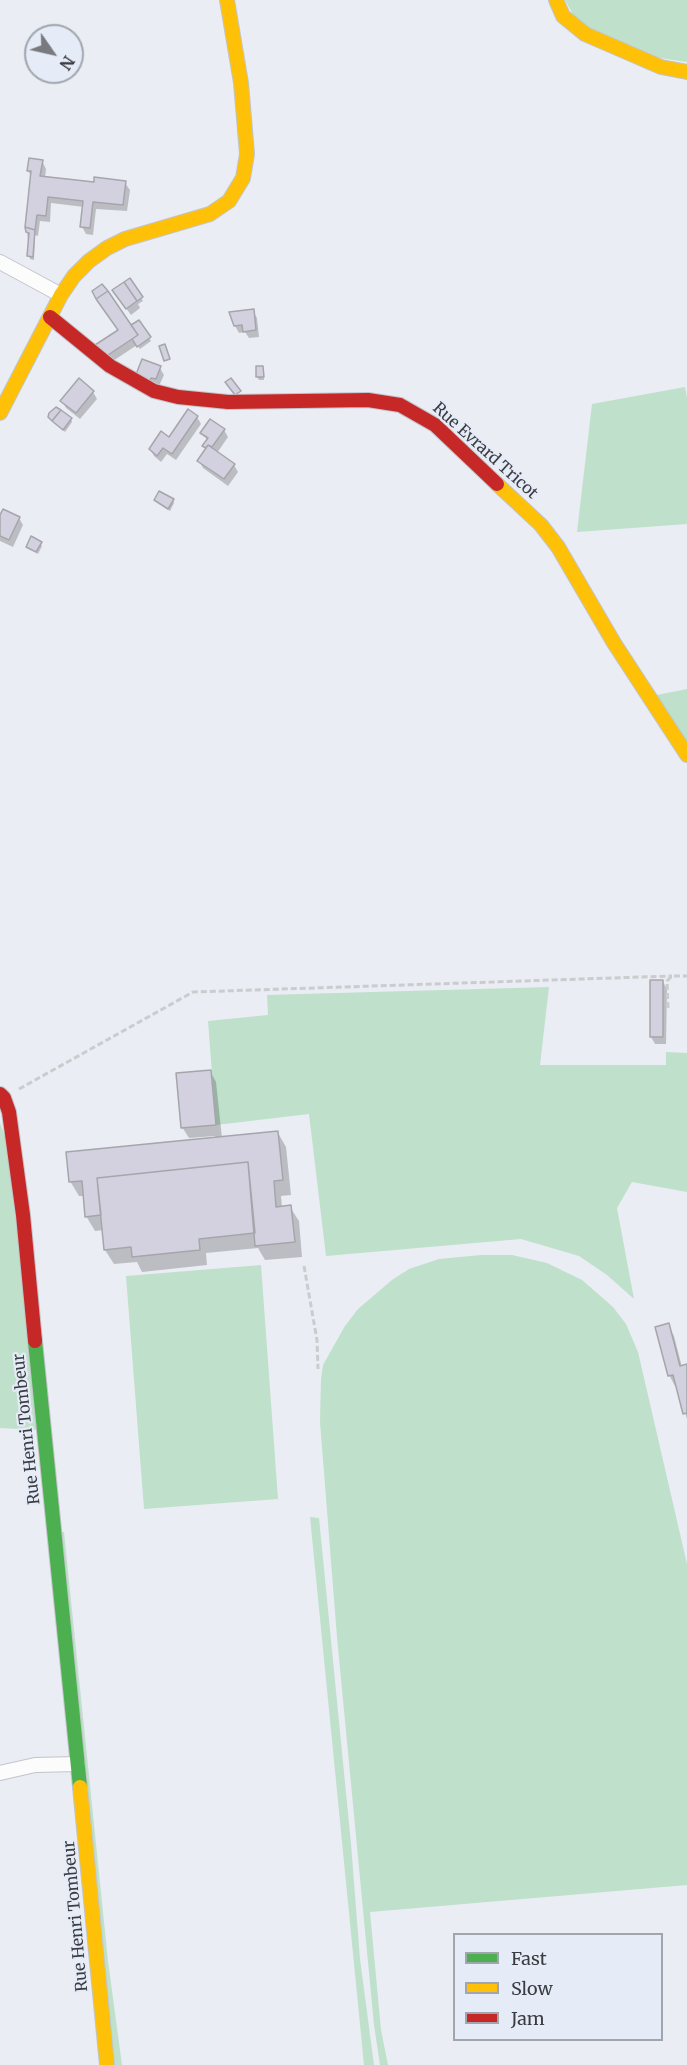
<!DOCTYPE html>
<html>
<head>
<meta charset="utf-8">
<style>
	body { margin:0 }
	#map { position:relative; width:687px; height:2065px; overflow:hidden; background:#eaedf3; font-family:Merriweather,serif }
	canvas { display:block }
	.legend { position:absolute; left:453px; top:1933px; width:210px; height:108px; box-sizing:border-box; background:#e6ecf7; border:2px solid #a1a6ae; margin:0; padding:8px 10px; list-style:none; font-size:18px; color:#3a3c41 }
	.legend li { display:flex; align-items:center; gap:12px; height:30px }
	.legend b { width:30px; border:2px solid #a1a6ae }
	.north { position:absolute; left:24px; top:24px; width:60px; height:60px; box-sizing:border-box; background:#e6ecf7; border:2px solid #a1a6ae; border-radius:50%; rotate:124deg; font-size:16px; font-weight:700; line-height:24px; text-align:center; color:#3a3c41 }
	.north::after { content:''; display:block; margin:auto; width:21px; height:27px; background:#787a7f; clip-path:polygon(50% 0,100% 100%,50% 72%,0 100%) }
</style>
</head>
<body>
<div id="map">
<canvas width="687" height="2065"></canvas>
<ul class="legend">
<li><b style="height:8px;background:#4caf50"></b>Fast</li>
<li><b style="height:8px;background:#ffc107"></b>Slow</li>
<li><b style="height:8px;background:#c62828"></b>Jam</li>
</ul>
<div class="north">N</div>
</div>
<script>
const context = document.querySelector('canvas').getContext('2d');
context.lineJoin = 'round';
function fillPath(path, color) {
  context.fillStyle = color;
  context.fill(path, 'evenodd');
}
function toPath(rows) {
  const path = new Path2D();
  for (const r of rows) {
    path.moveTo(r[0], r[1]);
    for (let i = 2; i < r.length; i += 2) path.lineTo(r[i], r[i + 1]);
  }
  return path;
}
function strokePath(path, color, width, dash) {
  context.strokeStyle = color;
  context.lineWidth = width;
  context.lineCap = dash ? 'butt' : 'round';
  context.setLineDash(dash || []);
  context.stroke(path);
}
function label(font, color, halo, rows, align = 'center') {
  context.font = font + ' Merriweather,serif';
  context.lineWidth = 4.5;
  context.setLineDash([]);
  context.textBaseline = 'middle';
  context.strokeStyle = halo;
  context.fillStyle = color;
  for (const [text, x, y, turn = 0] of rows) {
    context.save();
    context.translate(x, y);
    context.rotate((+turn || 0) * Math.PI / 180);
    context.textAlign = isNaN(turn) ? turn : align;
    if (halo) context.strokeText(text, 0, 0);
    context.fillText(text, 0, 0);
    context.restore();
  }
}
const green = toPath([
	[565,0,687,0,687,62,653,57,592,30,575,18],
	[685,387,687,398,687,524,577,532,592,404],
	[687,689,687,750,652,696],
	[549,987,540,1065,666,1065,666,1052,687,1053,687,1192,632,1182,617,1208,634,1299,607,1275,579,1256,521,1239,326,1256,309,1114,216,1125,208,1021,268,1015,267,995],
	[0,1123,7,1142,39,1430,0,1428],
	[481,1255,512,1255,547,1263,582,1280,613,1307,626,1324,638,1352,687,1564,687,1885,370,1912,381,2030,388,2065,380,2065,374,2025,337,1637,320,1422,321,1379,323,1365,345,1326,358,1309,392,1280,409,1269,439,1259],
	[261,1265,278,1499,144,1509,126,1276],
	[310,1517,319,1518,351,1844,360,1959,374,2065,364,2065],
	[59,1532,64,1532,108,1961,122,2065,113,2065]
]);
const shadow = toPath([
	[42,161,46,169,45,178,95,184,125,183,130,190,127,211,96,209,93,235,86,234,82,227,84,207,51,203,50,222,40,221,38,236,35,235,34,260,30,259,27,232,32,177,28,171],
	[130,280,143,301,138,304,140,308,131,315,118,297],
	[253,311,257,318,259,337,249,338,245,332,239,333,235,326],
	[139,322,151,341,140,349,137,345,110,363,101,353],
	[160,368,164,375,159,386,141,384],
	[263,368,264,380,259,380,257,377],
	[93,392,97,399,80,419,66,408,62,401],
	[197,417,201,424,176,460,167,454,161,462,154,456,150,449,169,439],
	[71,419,72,422,65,432,52,420],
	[224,430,228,437,217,453,234,465,238,472,228,486,203,468,199,461,207,450,204,446,208,441,202,433],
	[155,500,173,500,174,503,170,511],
	[19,518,23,525,13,547,0,541,0,519],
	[40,543,42,546,38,554,27,547],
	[663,982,667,989,666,1044,655,1044,651,1037],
	[210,1071,216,1082,222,1138,278,1133,286,1147,291,1195,281,1196,282,1207,290,1207,299,1221,302,1257,265,1260,258,1248,206,1253,207,1265,142,1272,137,1262,114,1264,105,1250,104,1230,95,1231,86,1216,84,1196,79,1196,70,1181,216,1139,215,1136,189,1138,182,1127],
	[668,1325,674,1336,682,1367,687,1366,687,1419,677,1386,675,1386,669,1375]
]);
const building = toPath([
	[29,158,43,160,40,176,94,182,94,177,126,181,123,205,93,202,90,228,80,227,83,201,48,197,46,216,37,215,35,230,25,227,31,171,27,171,29,158],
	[25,227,35,230,33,257,27,256,29,233,26,232,25,227],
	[130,278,143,297,137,301,124,282,130,278],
	[124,282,137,301,126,309,112,290,124,282],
	[102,284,108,291,96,299,92,291,102,284],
	[108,291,138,335,105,357,95,345,118,330,96,299,108,291],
	[254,309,256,330,243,332,242,325,234,326,229,312,254,309],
	[139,320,151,337,137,347,132,339,138,335,131,325,139,320],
	[165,344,170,359,164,361,159,346,165,344],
	[142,359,161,366,156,379,151,378,149,383,135,377,142,359],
	[256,366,263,366,264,377,256,377,256,366],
	[79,378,94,391,76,413,60,401,79,378],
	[231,378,241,391,235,395,225,382,231,378],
	[56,407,61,410,52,421,48,417,49,413,56,407],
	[188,409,198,416,172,454,163,448,157,456,149,449,161,431,169,437,188,409],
	[61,410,72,418,63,430,52,421,61,410],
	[210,419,225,429,212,447,208,445,206,448,202,446,208,438,200,433,210,419],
	[208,445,235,464,224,479,197,461,208,445],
	[159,491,174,499,168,509,154,500,159,491],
	[3,509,20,517,9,540,0,536,0,515,3,509],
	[31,536,42,542,36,552,26,547,31,536],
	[650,980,663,980,663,1037,650,1037,650,980],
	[211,1070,216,1125,181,1128,176,1073,211,1070],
	[278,1131,283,1180,274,1181,276,1207,291,1205,295,1242,255,1246,248,1162,97,1178,101,1215,85,1217,82,1181,69,1182,66,1152,278,1131],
	[248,1162,255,1233,199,1239,200,1250,132,1257,131,1247,104,1250,97,1178,248,1162],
	[669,1323,680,1366,687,1364,687,1413,683,1414,673,1375,668,1376,655,1327,669,1323]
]);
const path = toPath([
	[668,1008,667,981,672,976,687,976],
	[19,1089,193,992,672,976],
	[304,1266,317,1340,318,1369]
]);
const street = toPath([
	[0,262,61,295],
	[0,1773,35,1765,78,1764]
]);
const fast = toPath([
	[35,1341,80,1787]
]);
const slow = toPath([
	[556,0,563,16,585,34,661,67,687,72],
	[0,413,61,295,74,276,89,261,107,248,125,239,210,214,229,201,243,178,247,154,241,83,227,0],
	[497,484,541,525,558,547,614,643,687,755],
	[80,1787,107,2065]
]);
const jam = toPath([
	[50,317,110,366,154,391,178,397,228,402,368,400,400,405,435,425,497,484],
	[0,1094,4,1098,9,1112,23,1215,35,1341]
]);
const streetNames = [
	["Rue Evrard Tricot",485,451,42],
	["Rue Henri Tombeur",27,1429,-96],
	["Rue Henri Tombeur",76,1916,-95]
];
fillPath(green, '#bfe0cb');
fillPath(shadow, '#0003');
fillPath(building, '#d3d0df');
strokePath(building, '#a5a6ab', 1.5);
strokePath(street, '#c2c4c9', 16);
strokePath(fast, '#c2c4c9', 16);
strokePath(slow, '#c2c4c9', 16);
strokePath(jam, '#c2c4c9', 16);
strokePath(path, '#cbccce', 3, [6, 3]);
strokePath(street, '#fcfcfd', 14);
strokePath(fast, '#4caf50', 14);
strokePath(slow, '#ffc107', 14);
strokePath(jam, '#c62828', 14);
label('16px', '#3a3c41', '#e6ecf7', streetNames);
</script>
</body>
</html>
